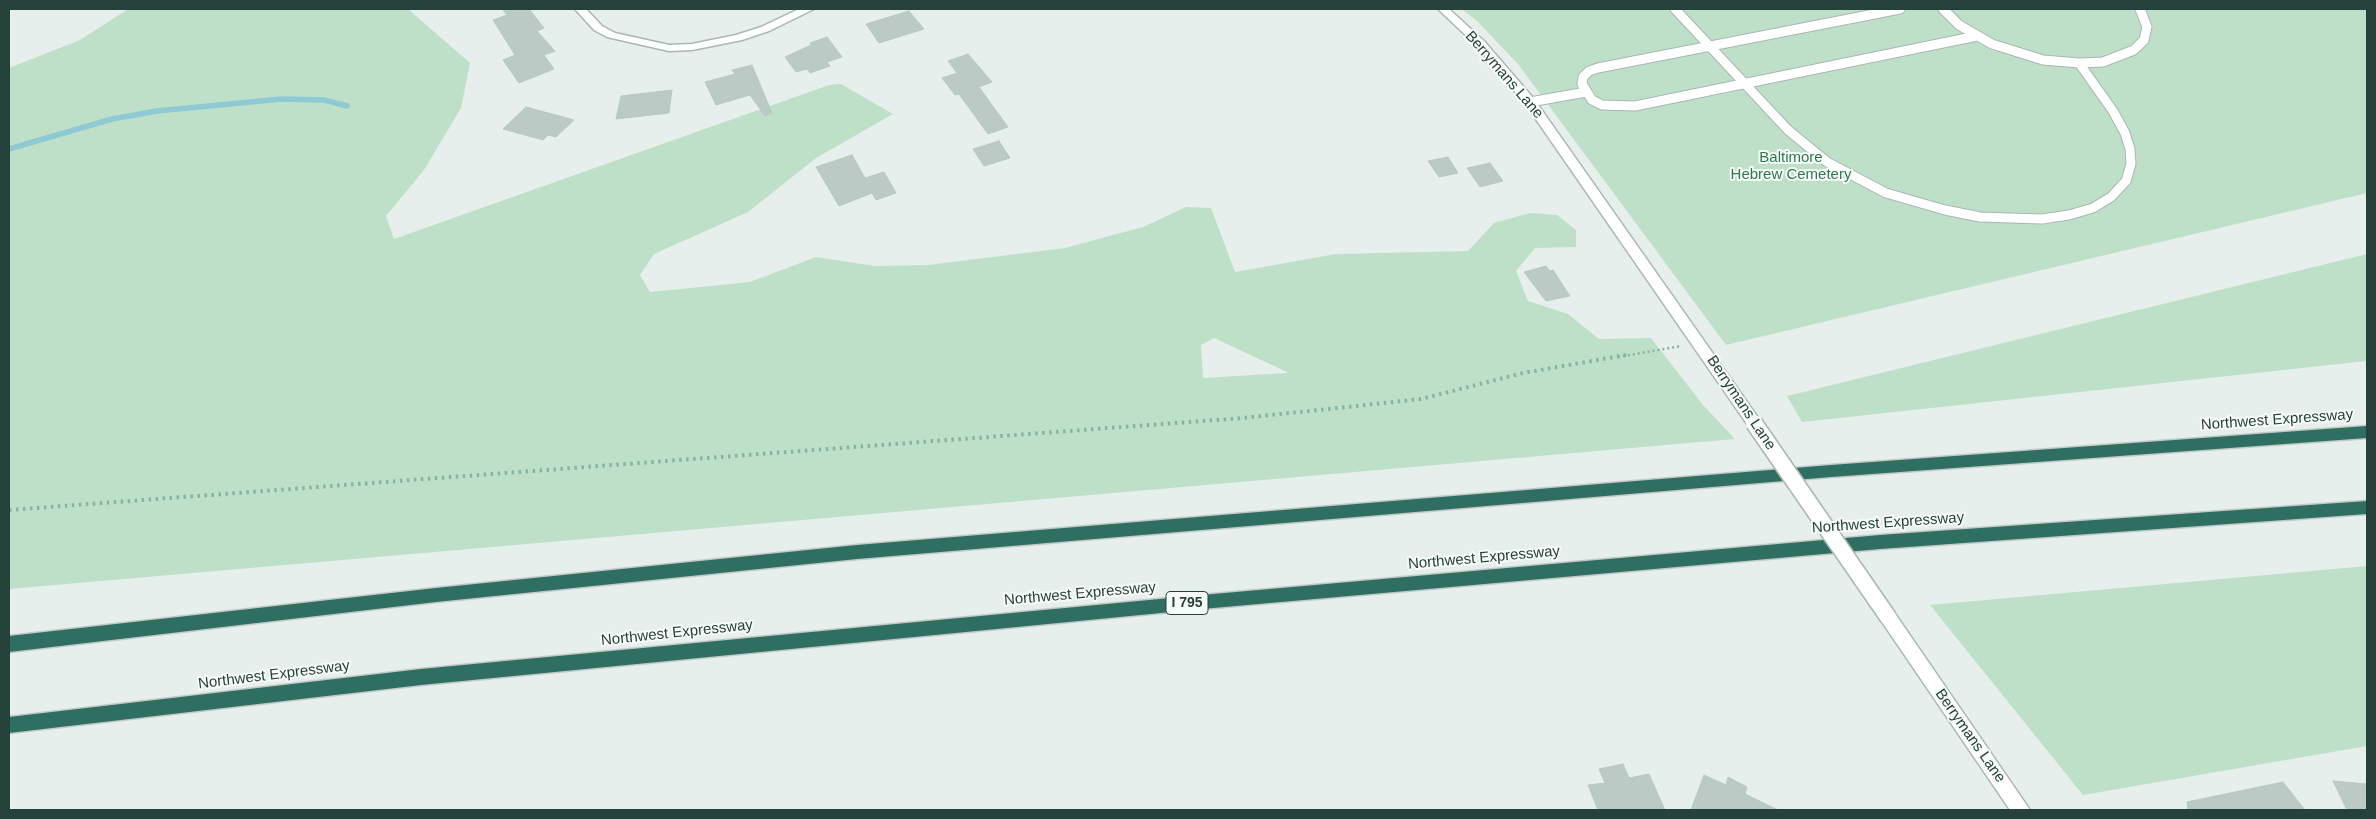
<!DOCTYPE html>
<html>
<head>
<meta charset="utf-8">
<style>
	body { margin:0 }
	#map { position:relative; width:2376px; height:819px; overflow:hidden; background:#e6efeb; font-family:Arial,sans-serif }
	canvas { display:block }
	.frame { position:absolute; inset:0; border:10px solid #24423a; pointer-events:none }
</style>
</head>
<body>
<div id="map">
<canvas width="2376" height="819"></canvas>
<div class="frame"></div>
</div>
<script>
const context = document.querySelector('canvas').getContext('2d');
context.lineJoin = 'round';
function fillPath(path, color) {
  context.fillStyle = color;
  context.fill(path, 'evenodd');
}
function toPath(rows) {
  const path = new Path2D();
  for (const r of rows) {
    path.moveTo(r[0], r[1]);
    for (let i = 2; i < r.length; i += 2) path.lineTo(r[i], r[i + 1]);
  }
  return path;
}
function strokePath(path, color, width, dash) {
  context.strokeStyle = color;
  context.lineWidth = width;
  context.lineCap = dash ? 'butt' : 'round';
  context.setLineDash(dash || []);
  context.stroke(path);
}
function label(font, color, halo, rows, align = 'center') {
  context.font = font + ' Arial,sans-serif';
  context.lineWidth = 4;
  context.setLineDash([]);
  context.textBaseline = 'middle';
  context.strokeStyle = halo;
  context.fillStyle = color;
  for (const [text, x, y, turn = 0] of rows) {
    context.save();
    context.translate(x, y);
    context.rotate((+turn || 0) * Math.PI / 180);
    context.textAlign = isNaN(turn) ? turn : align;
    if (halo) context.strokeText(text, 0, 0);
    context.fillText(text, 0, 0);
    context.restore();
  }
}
const green = toPath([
	[128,9,408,9,470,63,461,108,424,170,386,216,394,239,829,85,841,84,893,114,816,158,748,212,654,254,640,275,650,292,750,282,816,257,875,266,928,265,1065,248,1143,227,1186,207,1211,208,1235,272,1336,254,1468,251,1494,223,1530,213,1557,215,1576,230,1576,247,1535,248,1516,271,1528,301,1568,314,1599,339,1651,338,1703,405,1735,439,9,589,9,68,80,40],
	[1214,338,1287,372,1287,373,1203,378,1201,345],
	[1462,9,2367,9,2367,193,1726,345,1518,64,1477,21],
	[2367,254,2367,361,1802,422,1787,396],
	[2367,566,2367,746,2083,795,1930,605]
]);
const stream = toPath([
	[9,149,112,119,157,111,281,99,324,100,347,106]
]);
const building = toPath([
	[502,9,529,9,544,28,537,31,555,51,544,55,554,69,519,83,503,60,515,55,493,20,507,15,502,9],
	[909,11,924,29,879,43,866,24,909,11],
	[827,37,842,57,827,62,830,66,810,73,807,69,796,72,785,57,811,45,810,43,827,37],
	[968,54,992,82,979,87,1008,127,988,134,959,94,955,95,942,78,957,73,948,61,968,54],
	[752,65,772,113,765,116,750,95,716,105,705,82,735,74,732,70,752,65],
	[672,90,669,113,616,119,621,96,672,90],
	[526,107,574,120,556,137,548,135,543,140,503,129,526,107],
	[999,141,1010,158,984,166,973,149,999,141],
	[852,155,865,178,884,172,896,193,876,200,872,193,839,206,816,167,852,155],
	[1448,157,1458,173,1439,177,1428,161,1448,157],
	[1490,163,1503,181,1480,187,1467,168,1490,163],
	[1546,266,1550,271,1553,270,1570,296,1546,301,1524,272,1546,266],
	[1623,764,1629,778,1649,774,1665,810,1598,810,1588,785,1605,783,1599,769,1623,764],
	[1704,775,1726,785,1728,777,1747,787,1745,794,1778,810,1691,810,1704,775],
	[2333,781,2367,784,2367,810,2347,810,2333,781],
	[2283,782,2305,810,2188,810,2187,802,2283,782]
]);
const pathFar1 = toPath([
	[1618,357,1681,346]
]);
const path = toPath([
	[9,510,1243,418,1421,399,1523,373,1626,355]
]);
const service = toPath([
	[1675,9,1788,130,1827,162,1886,193,1945,210,1980,217,2042,219,2069,215,2093,208,2111,197,2126,181,2131,164,2130,149,2125,133,2113,111,2079,63],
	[1900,9,1598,68,1589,71,1583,77,1582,84,1592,100,1602,105,1635,106,1977,36],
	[1943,9,1959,25,1992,44,2043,60,2079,63,2103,62,2134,50,2144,40,2147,27,2140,9],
	[1530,102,1586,92]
]);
const minor = toPath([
	[575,9,586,9,602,26,615,33,669,45,692,44,736,35,761,27,799,9,814,9,769,31,742,40,692,50,669,51,607,37,594,30,575,9]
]);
const tertiary = toPath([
	[1438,9,1449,9,1484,41,1534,99,1759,419,1762,423,1759,427,1749,427,1526,105,1476,45,1438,9],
	[1888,610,1894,612,2030,810,2010,810,1882,622,1880,617,1882,612,1888,610]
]);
const motorway = toPath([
	[2367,426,2367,438,1831,477,857,559,436,602,9,652,9,636,436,588,857,545,1831,465,2367,426],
	[2367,501,2367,514,1880,549,1202,609,421,685,9,733,9,717,421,669,1202,595,1880,535,2367,501]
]);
const tertiaryBridge = toPath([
	[1754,423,1888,617]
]);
const shields = [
	[1187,603,42]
];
const shieldNames = [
	["I 795",1187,603]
];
const streetNames = [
	["Berrymans Lane",1504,75,49],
	["Berrymans Lane",1741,403,56],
	["Northwest Expressway",2277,420,-4],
	["Northwest Expressway",1888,523,-4],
	["Northwest Expressway",1484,558,-5],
	["Northwest Expressway",1080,594,-5],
	["Northwest Expressway",677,633,-6],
	["Northwest Expressway",274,675,-7],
	["Berrymans Lane",1970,736,55]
];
const parkNames = [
	["Baltimore",1791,158],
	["Hebrew Cemetery",1791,175]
];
fillPath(green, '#bfe0c8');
strokePath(stream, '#8ec9d4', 5.5);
fillPath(building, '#bbcac4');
strokePath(building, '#b8c9c2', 1);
strokePath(service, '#a8b8b2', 11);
strokePath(minor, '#a8b8b2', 3);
strokePath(tertiary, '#a8b8b2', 3);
strokePath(motorway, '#c2cac8', 3);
strokePath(pathFar1, '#86b3a5', 2.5, [2, 3]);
strokePath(path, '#86b3a5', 4, [2.5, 4.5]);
strokePath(service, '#fff', 9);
fillPath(minor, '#fff');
fillPath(tertiary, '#fff');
fillPath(motorway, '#2f6f62');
strokePath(tertiaryBridge, '#a8b8b2', 19, []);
strokePath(tertiaryBridge, '#fff', 16);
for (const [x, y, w] of shields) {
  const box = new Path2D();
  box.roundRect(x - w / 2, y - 11.5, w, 23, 4);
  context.fillStyle = '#f7fbf9';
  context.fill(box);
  strokePath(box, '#24423a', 1);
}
label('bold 14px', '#24423a', null, shieldNames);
label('15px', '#24423a', '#f7fbf9', streetNames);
label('15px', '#2d7a4b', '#f7fbf9', parkNames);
</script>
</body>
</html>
